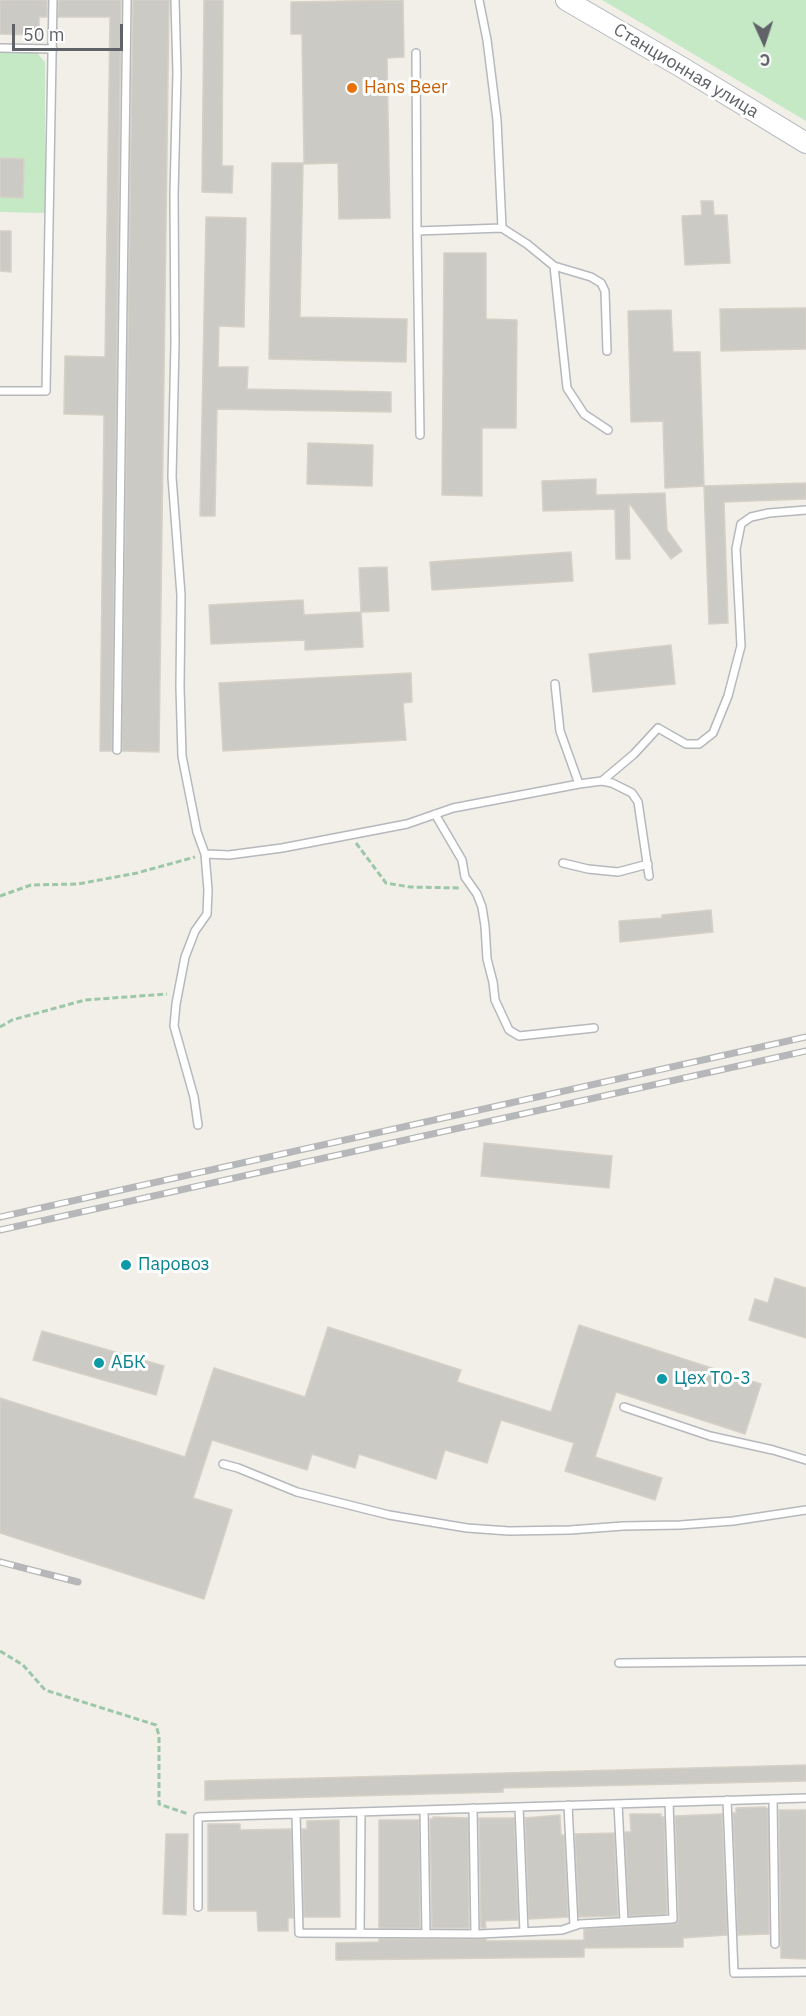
<!DOCTYPE html>
<html>
<head>
<meta charset="utf-8">
<style>
	body { margin:0 }
	#map { position:relative; width:806px; height:2016px; overflow:hidden; background:#f1efe8; font-family:"IBM Plex Sans",sans-serif }
	canvas { display:block }
	.north { position:absolute; left:734px; top:12px; width:60px; height:60px; -webkit-text-stroke:4px #fff; paint-order:stroke; rotate:177deg; font-size:16px; font-weight:700; line-height:24px; text-align:center; color:#5f6368 }
	.north::after { content:''; display:block; margin:auto; width:21px; height:27px; background:#5f6368; clip-path:polygon(50% 0,100% 100%,50% 72%,0 100%) }
	.scale { position:absolute; left:12px; top:24px; width:111px; height:27px; box-sizing:border-box; border:3px solid #5f6368; border-top:0; padding-left:8px; font-size:18px; line-height:21px; white-space:nowrap; color:#5f6368; -webkit-text-stroke:4px #fff; paint-order:stroke }
</style>
</head>
<body>
<div id="map">
<canvas width="806" height="2016"></canvas>
<div class="north">С</div>
<div class="scale">50 m</div>
</div>
<script>
const context = document.querySelector('canvas').getContext('2d');
context.lineJoin = 'round';
function fillPath(path, color) {
  context.fillStyle = color;
  context.fill(path, 'evenodd');
}
function toPath(rows) {
  const path = new Path2D();
  for (const r of rows) {
    path.moveTo(r[0], r[1]);
    for (let i = 2; i < r.length; i += 2) path.lineTo(r[i], r[i + 1]);
  }
  return path;
}
function strokePath(path, color, width, dash) {
  context.strokeStyle = color;
  context.lineWidth = width;
  context.lineCap = dash ? 'butt' : 'round';
  context.setLineDash(dash || []);
  context.stroke(path);
}
function label(font, color, halo, rows, align = 'center') {
  context.font = font + ' "IBM Plex Sans",sans-serif';
  context.lineWidth = 6;
  context.setLineDash([]);
  context.textBaseline = 'middle';
  context.strokeStyle = halo;
  context.fillStyle = color;
  for (const [text, x, y, turn = 0] of rows) {
    context.save();
    context.translate(x, y);
    context.rotate((+turn || 0) * Math.PI / 180);
    context.textAlign = isNaN(turn) ? turn : align;
    if (halo) context.strokeText(text, 0, 0);
    context.fillText(text, 0, 0);
    context.restore();
  }
}
const green = toPath([
	[602,0,806,0,806,121,638,21],
	[0,53,37,53,45,62,45,213,0,212]
]);
const building = toPath([
	[0,0,47,0,47,17,39,17,39,35,0,34,0,0],
	[59,0,121,0,112,751,100,751,104,415,64,414,65,356,105,357,110,17,58,17,59,0],
	[133,0,169,0,159,752,122,751,133,0],
	[204,0,223,0,222,166,233,166,232,193,202,192,204,0],
	[403,0,404,57,387,58,390,218,339,219,338,163,304,164,302,34,291,34,291,2,403,0],
	[0,158,24,159,23,198,0,197,0,158],
	[272,163,303,163,300,317,407,319,406,362,269,359,272,163],
	[701,201,713,201,714,215,727,215,730,263,685,265,682,216,702,215,701,201],
	[206,217,246,218,244,327,219,326,218,367,248,367,247,389,391,392,391,412,217,409,215,516,200,516,206,217],
	[0,231,11,231,11,272,0,271,0,231],
	[444,253,486,253,486,319,517,320,516,428,482,428,482,496,442,495,444,253],
	[806,308,806,349,721,351,720,309,806,308],
	[671,310,673,352,700,352,704,486,665,488,663,421,631,422,628,311,671,310],
	[308,443,373,445,372,486,307,484,308,443],
	[596,479,596,495,665,493,667,530,682,551,671,559,629,503,630,559,616,559,615,509,543,511,542,481,596,479],
	[806,483,806,499,724,502,728,623,709,624,704,486,806,483],
	[571,552,573,581,432,590,430,562,571,552],
	[387,567,389,611,361,612,359,568,387,567],
	[303,600,304,615,361,612,363,647,305,650,305,640,211,644,209,605,303,600],
	[671,645,675,684,593,692,589,654,671,645],
	[411,673,412,702,403,703,406,740,223,751,219,683,411,673],
	[711,910,713,932,620,942,619,921,662,918,662,915,711,910],
	[484,1143,612,1156,609,1188,481,1176,484,1143],
	[775,1278,806,1288,806,1338,749,1320,755,1299,768,1303,775,1278],
	[579,1325,761,1384,745,1434,616,1392,595,1457,662,1478,655,1500,565,1471,574,1443,501,1420,487,1463,445,1450,436,1479,359,1454,355,1468,312,1454,307,1470,212,1440,193,1498,232,1510,204,1599,0,1533,0,1398,185,1457,214,1368,305,1397,328,1327,461,1370,457,1382,551,1412,579,1325],
	[42,1331,164,1366,156,1395,33,1360,42,1331],
	[806,1765,806,1781,503,1788,503,1792,205,1800,205,1781,806,1765],
	[765,1807,768,1809,769,1934,738,1935,733,1813,736,1813,736,1808,765,1807],
	[779,1810,806,1810,806,1959,781,1958,779,1810],
	[630,1814,661,1814,661,1817,664,1817,667,1914,629,1916,625,1832,631,1832,630,1814],
	[722,1814,727,1935,683,1938,683,1947,584,1948,584,1957,336,1960,336,1943,379,1942,379,1939,486,1939,486,1941,584,1940,584,1929,676,1924,679,1919,675,1816,722,1814],
	[560,1815,561,1835,564,1835,568,1917,529,1919,525,1818,560,1815],
	[433,1817,468,1818,469,1928,432,1928,430,1819,433,1819,433,1817],
	[479,1818,514,1818,518,1920,485,1921,486,1928,481,1928,479,1818],
	[339,1820,340,1917,304,1917,302,1829,307,1829,307,1821,339,1820],
	[379,1820,419,1820,420,1928,379,1928,379,1820],
	[208,1824,240,1824,240,1830,291,1829,293,1918,288,1918,288,1931,258,1931,257,1911,208,1911,208,1824],
	[614,1833,618,1916,579,1917,575,1834,614,1833],
	[166,1834,188,1834,186,1915,163,1914,166,1834]
]);
const path = toPath([
	[356,843,386,883,410,887,461,888],
	[0,896,31,885,78,884,137,873,195,857],
	[0,1027,12,1020,85,1000,167,994],
	[0,1651,23,1665,45,1690,156,1725,159,1736,159,1804,188,1814]
]);
const lane = toPath([
	[175,0,177,73,174,195,175,343,172,477,181,595,180,687,182,756,197,832,205,854,208,890,207,914,195,931,185,957,176,1004,174,1026,194,1097,198,1125],
	[479,0,487,40,497,120,502,228,527,244,554,266,591,277,601,283,605,291,607,351],
	[0,48,53,49],
	[416,53,417,231],
	[554,266,567,388,584,414,608,430],
	[0,391,46,391,53,0],
	[420,435,417,231,502,228],
	[555,684,560,731,579,784],
	[117,750,127,0],
	[602,781,634,754,658,728,686,744,699,744,713,733,728,696,741,646,736,549,741,524,751,517,769,513,806,510],
	[435,814,462,860,465,877,477,894,482,907,485,926,487,959,493,982,495,1000,509,1030,519,1036,594,1028],
	[205,854,229,855,282,848,407,824,453,808,579,784,602,781,612,783,632,793,638,802,649,876],
	[563,863,588,869,618,872,648,864],
	[624,1407,710,1436,773,1450,806,1460],
	[223,1464,238,1468,297,1492,389,1515,467,1528,509,1531,570,1530,623,1526,680,1525,733,1521,806,1510],
	[619,1663,806,1661],
	[773,1799,775,1944],
	[727,1800,734,1973,806,1972],
	[618,1804,624,1921],
	[568,1805,574,1926],
	[519,1807,524,1932],
	[473,1808,475,1934],
	[424,1810,426,1934],
	[296,1814,299,1933,480,1934,562,1930,580,1924,673,1919,669,1802],
	[198,1907,198,1817,806,1798],
	[360,1933,361,1812]
]);
const secondary = toPath([
	[566,0,683,68,806,143]
]);
const rail = toPath([
	[0,1217,806,1037],
	[0,1230,806,1051],
	[0,1562,78,1582]
]);
const markers = [
	[352,88,6,"#e8710a"],
	[126,1265,6,"#0f9aa8"],
	[99,1363,6,"#0f9aa8"],
	[662,1379,6,"#0f9aa8"]
];
const streetNames = [
	["Станционная улица",686,71,31]
];
const foodNames = [
	["Hans Beer",364,88]
];
const cultureNames = [
	["Паровоз",138,1265],
	["АБК",111,1363],
	["Цех ТО-3",674,1379]
];
fillPath(green, '#c5e8c5');
fillPath(building, '#cccac5');
strokePath(building, '#d6d1c6', 1.5);
strokePath(lane, '#b5b8bc', 10);
strokePath(secondary, '#b6babf', 22);
strokePath(path, '#9cc7a9', 3, [6, 3]);
strokePath(lane, '#fff', 7);
strokePath(secondary, '#fff', 20);
strokePath(rail, '#b6b7b8', 7);
strokePath(rail, '#fff', 4.5, [14]);
for (const [x, y, r, color] of markers) {
  const dot = new Path2D();
  dot.arc(x, y, r, 0, 2 * Math.PI);
  context.fillStyle = color;
  context.fill(dot);
  strokePath(dot, '#fff', 2);
}
label('18px', '#5f6368', '#fff', streetNames);
label('18px', '#c56008', '#fff', foodNames, 'left');
label('18px', '#0d838f', '#fff', cultureNames, 'left');
</script>
</body>
</html>
